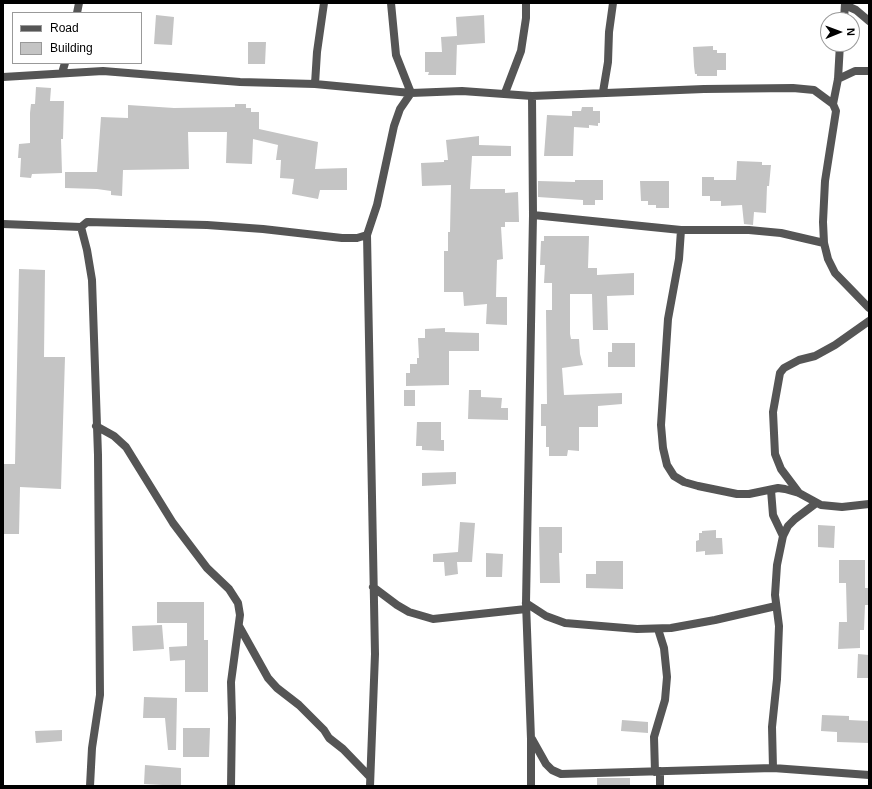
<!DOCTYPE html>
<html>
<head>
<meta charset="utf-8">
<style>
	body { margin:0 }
	#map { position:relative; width:872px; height:789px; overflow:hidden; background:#fff; font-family:Helvetica,sans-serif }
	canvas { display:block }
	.frame { position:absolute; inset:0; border:4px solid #000; pointer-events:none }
	.legend { position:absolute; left:12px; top:12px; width:130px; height:52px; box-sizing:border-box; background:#fff; border:1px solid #999; margin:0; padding:5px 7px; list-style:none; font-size:12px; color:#000 }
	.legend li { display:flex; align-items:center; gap:8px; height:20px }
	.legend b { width:20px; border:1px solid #999 }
	.north { position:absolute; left:820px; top:12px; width:40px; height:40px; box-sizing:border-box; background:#fff; border:1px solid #999; border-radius:50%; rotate:89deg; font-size:11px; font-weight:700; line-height:16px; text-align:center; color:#000 }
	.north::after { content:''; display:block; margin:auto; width:14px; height:18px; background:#000; clip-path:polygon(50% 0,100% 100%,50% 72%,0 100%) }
</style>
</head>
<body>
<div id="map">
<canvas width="872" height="789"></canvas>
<div class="frame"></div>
<ul class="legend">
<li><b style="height:5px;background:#555"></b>Road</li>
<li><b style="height:11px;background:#c4c4c4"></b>Building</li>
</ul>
<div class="north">N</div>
</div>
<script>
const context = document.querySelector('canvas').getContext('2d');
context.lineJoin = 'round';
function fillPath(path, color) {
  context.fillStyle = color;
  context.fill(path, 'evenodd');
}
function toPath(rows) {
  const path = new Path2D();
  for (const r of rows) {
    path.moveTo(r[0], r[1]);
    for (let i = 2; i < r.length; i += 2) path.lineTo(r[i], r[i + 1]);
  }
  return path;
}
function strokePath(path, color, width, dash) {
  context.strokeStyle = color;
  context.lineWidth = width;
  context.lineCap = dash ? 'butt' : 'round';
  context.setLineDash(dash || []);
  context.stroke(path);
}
const building = toPath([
	[156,15,174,17,172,45,154,44],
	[484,15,485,43,457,45,457,42,456,75,428,75,429,72,425,72,425,52,442,52,441,37,457,36,456,17],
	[248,42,266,42,265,64,248,64],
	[713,46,713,50,717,50,717,53,726,53,726,70,717,70,717,76,697,76,697,74,695,74,694,66,693,47],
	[36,87,51,88,50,101,64,101,63,139,61,139,62,173,32,174,31,178,20,177,21,158,18,158,19,144,30,143,30,113,31,104,35,104],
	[235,104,246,104,246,108,251,108,251,112,259,112,259,129,318,142,315,169,347,168,347,190,320,190,318,199,292,194,294,179,280,178,281,160,276,160,278,145,253,139,252,164,226,163,227,132,188,132,189,169,123,170,122,196,111,195,111,191,97,189,65,188,65,172,97,172,101,117,128,118,128,105,174,108,235,107],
	[582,107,593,107,593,111,600,111,600,123,598,123,598,126,589,125,589,128,574,127,573,156,544,156,547,115,572,116,572,111,581,111],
	[479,136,479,145,511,146,511,156,472,156,470,189,505,189,505,193,518,192,519,222,505,222,505,227,501,227,503,259,497,260,496,297,507,297,507,325,486,324,487,304,464,306,463,292,444,292,444,251,448,251,448,232,450,232,451,185,422,186,421,163,444,162,444,160,448,160,446,140],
	[737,161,762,162,762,165,771,165,769,186,767,186,766,213,754,212,753,225,744,224,742,205,721,206,721,201,710,201,710,196,702,196,702,177,714,177,714,180,736,180],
	[575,180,603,180,603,200,595,200,595,205,583,205,583,200,538,197,538,181,575,182],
	[640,181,669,181,669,208,656,208,656,205,648,205,648,201,641,201],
	[544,236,589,236,588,268,597,268,597,275,634,273,634,295,607,296,608,330,593,330,592,294,570,294,570,334,571,339,579,339,580,354,583,365,562,368,564,395,622,393,622,404,598,406,598,427,579,427,579,451,568,450,567,456,549,456,549,447,546,447,546,426,541,426,541,404,547,404,546,310,552,310,552,283,544,283,545,265,540,265,541,241,544,241],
	[19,269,45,270,44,357,65,357,61,489,20,487,19,534,3,534,3,464,15,464],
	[445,328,445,332,479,333,479,351,449,351,449,385,406,386,406,373,410,373,410,364,417,364,417,358,419,358,418,338,425,338,425,329],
	[612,343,635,343,635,367,608,367,608,352,612,352],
	[404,390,415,390,415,406,404,406],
	[469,390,481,390,481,397,502,398,501,408,508,408,508,420,468,419],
	[417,422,441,422,441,440,444,440,444,451,422,450,422,446,416,446],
	[456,472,456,484,422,486,422,473],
	[460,522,475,523,472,562,457,562,458,574,445,576,444,562,433,562,433,554,458,552],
	[818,525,835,526,834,548,818,547],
	[539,527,562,527,562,553,559,553,560,583,540,583],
	[716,530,716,538,722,538,723,554,705,555,705,551,696,552,696,541,699,540,699,533,702,533,702,531],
	[486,553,503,554,502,577,486,577],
	[839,560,865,560,865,588,869,588,869,605,865,605,864,630,860,630,860,648,838,649,839,622,847,622,846,583,839,583],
	[596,561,623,561,623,589,586,588,586,574,596,574],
	[157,602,204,602,204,640,208,640,208,692,185,692,185,660,170,661,169,647,187,646,187,623,157,623],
	[162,625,164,649,133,651,132,626],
	[858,654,869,655,869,678,857,678],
	[144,697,177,698,176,750,168,750,165,718,143,718],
	[822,715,849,716,849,720,869,721,869,743,837,742,837,732,821,731],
	[622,720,648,722,648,733,621,731],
	[183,728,210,728,209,757,183,757],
	[62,730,62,741,36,743,35,731],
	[145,765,181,768,181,786,144,784],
	[597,778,630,778,630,786,597,786]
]);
const street = toPath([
	[391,3,396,55,411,93],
	[845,5,856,10,869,21],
	[77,13,79,3],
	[844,20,845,3],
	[62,73,65,63],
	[3,77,103,71,240,82,315,84,411,93,462,91,532,96,704,89,793,88,814,90,833,104,836,111,825,181,823,222,824,243,828,259,835,273,869,308],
	[838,79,855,71,869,71],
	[315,84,317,52,324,3],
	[603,92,608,62,609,32,613,3],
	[505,93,521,51,526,18,526,3],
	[833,104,838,79,840,44],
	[533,215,681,230,749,230,781,233,824,243],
	[3,224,81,227,87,222,207,225,263,229,342,238,357,238,367,235],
	[81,227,87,250,92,280,98,455,100,695,92,748,90,786],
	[681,230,679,259,668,319,661,425,663,448,667,465,674,476,684,482,698,486,737,494,749,494,778,488,785,489,799,493,821,505,842,507,869,504],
	[96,426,114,436,126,447,173,523,207,568,229,589,238,603,240,615,231,682,232,718,231,786],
	[771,490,773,515,783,536],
	[799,493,781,469,775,454,773,412,780,373,784,368,799,360,815,356,835,345,869,321],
	[373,587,397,605,409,612,433,619,526,609],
	[526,603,546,616,565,623,637,629,671,628,715,620,776,606],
	[239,626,268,678,277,688,299,705,324,730,329,738,343,749,370,777],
	[532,739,546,764,552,770,561,774,773,768,869,775],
	[773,768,772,727,777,679,779,626,775,595,777,565,783,536,788,526,795,519,815,504],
	[655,772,654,737,665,700,667,677,664,648,658,629],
	[370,786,375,654,367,235,377,205,394,126,400,109,411,93],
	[531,786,531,739,526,603,533,215,532,96],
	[660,786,660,771]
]);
fillPath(building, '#c4c4c4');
strokePath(street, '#555', 8);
</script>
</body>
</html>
